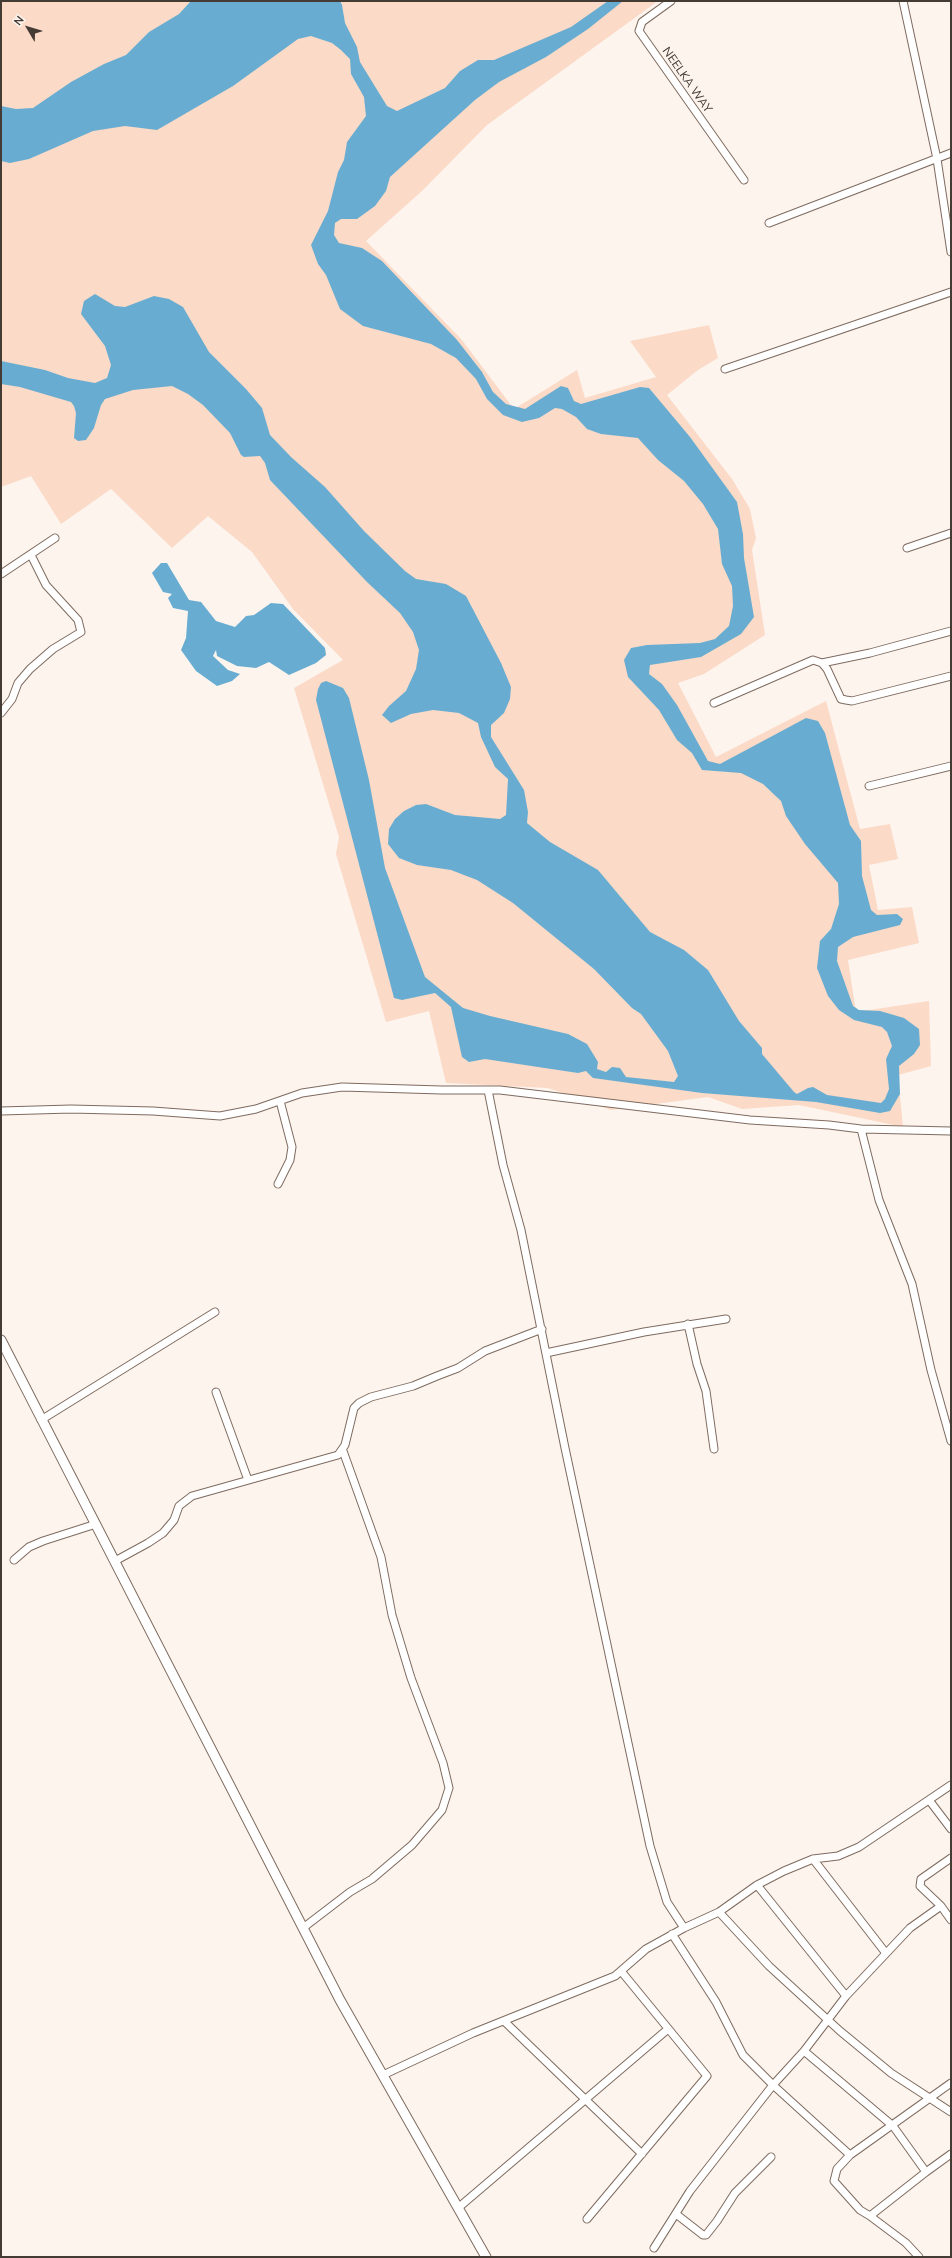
<!DOCTYPE html>
<html>
<head>
<meta charset="utf-8">
<style>
	body { margin:0 }
	#map { position:relative; width:952px; height:2258px; overflow:hidden; background:#fdf4ee; font-family:Mulish,sans-serif }
	canvas { display:block }
	.frame { position:absolute; inset:0; border:2px solid #443b35; pointer-events:none }
	.north { position:absolute; left:8px; top:8px; width:40px; height:40px; -webkit-text-stroke:3px #fdf4ee; paint-order:stroke; rotate:308deg; font-size:11px; font-weight:700; line-height:16px; text-align:center; color:#443b35 }
	.north::after { content:''; display:block; margin:auto; width:14px; height:18px; background:#443b35; clip-path:polygon(50% 0,100% 100%,50% 72%,0 100%) }
</style>
</head>
<body>
<div id="map">
<canvas width="952" height="2258"></canvas>
<div class="frame"></div>
<div class="north">N</div>
</div>
<script>
const context = document.querySelector('canvas').getContext('2d');
context.lineJoin = 'round';
function fillPath(path, color) {
  context.fillStyle = color;
  context.fill(path, 'evenodd');
}
function toPath(rows) {
  const path = new Path2D();
  for (const r of rows) {
    path.moveTo(r[0], r[1]);
    for (let i = 2; i < r.length; i += 2) path.lineTo(r[i], r[i + 1]);
  }
  return path;
}
function strokePath(path, color, width, dash) {
  context.strokeStyle = color;
  context.lineWidth = width;
  context.lineCap = dash ? 'butt' : 'round';
  context.setLineDash(dash || []);
  context.stroke(path);
}
function label(font, color, halo, rows, align = 'center') {
  context.font = font + ' Mulish,sans-serif';
  context.lineWidth = 3;
  context.setLineDash([]);
  context.textBaseline = 'middle';
  context.strokeStyle = halo;
  context.fillStyle = color;
  for (const [text, x, y, turn = 0] of rows) {
    context.save();
    context.translate(x, y);
    context.rotate((+turn || 0) * Math.PI / 180);
    context.textAlign = isNaN(turn) ? turn : align;
    if (halo) context.strokeText(text, 0, 0);
    context.fillText(text, 0, 0);
    context.restore();
  }
}
const green = toPath([
	[1,1,658,1,487,125,422,191,366,241,462,340,514,409,577,370,585,398,656,377,630,341,709,325,718,358,698,370,667,395,732,479,750,509,756,538,752,550,765,635,704,674,678,683,716,757,826,701,860,829,890,824,898,859,869,865,878,910,912,907,919,943,848,960,856,1012,929,1001,931,1066,898,1075,903,1127,799,1105,742,1109,708,1097,611,1110,548,1088,446,1083,429,1011,386,1022,336,854,339,837,294,688,343,660,293,609,252,552,208,516,172,548,111,489,61,524,31,476,1,487]
]);
const water = toPath([
	[191,1,340,1,342,5,345,23,357,47,360,62,387,106,397,111,445,88,460,71,478,60,494,60,571,27,608,1,623,1,588,29,546,57,499,82,475,100,390,177,386,191,375,206,357,219,341,219,335,223,334,235,339,243,362,248,382,261,457,340,482,372,493,392,506,404,525,409,561,386,568,388,574,401,581,404,640,387,649,388,690,437,737,502,743,534,744,558,754,617,741,634,701,657,650,665,649,674,662,684,677,705,708,761,720,764,806,718,818,721,825,733,850,825,861,841,862,876,871,910,877,915,897,914,903,919,900,925,853,937,838,947,837,961,853,1006,859,1010,880,1011,904,1018,919,1029,920,1045,914,1054,899,1066,900,1094,890,1111,880,1113,816,1102,702,1093,593,1078,586,1071,578,1073,485,1059,469,1062,462,1057,451,1007,435,993,402,1000,394,998,316,700,318,689,321,683,326,681,343,688,349,698,369,780,385,868,425,977,463,1008,490,1016,568,1034,587,1044,598,1062,597,1069,606,1072,612,1067,620,1068,626,1077,674,1082,678,1076,668,1051,641,1014,632,1008,594,969,513,903,477,880,451,870,417,865,399,858,388,844,389,829,395,819,404,811,416,805,426,804,455,815,500,819,506,815,508,779,495,767,481,737,478,723,459,713,433,710,411,714,391,723,382,715,389,706,406,691,416,669,419,650,413,632,400,613,367,582,270,480,265,463,260,456,244,457,241,455,230,433,203,405,188,394,172,386,133,390,105,399,101,405,94,428,86,440,78,441,74,438,76,413,74,406,71,402,20,387,1,384,1,361,45,370,68,378,95,383,107,378,111,365,105,346,81,314,84,301,95,294,115,306,125,307,154,296,169,299,183,307,209,352,246,389,262,408,270,435,291,457,325,487,364,531,405,571,416,579,446,584,466,596,501,663,511,687,510,699,504,713,491,725,491,737,524,790,528,812,527,823,550,842,598,870,650,932,684,950,708,970,739,1021,762,1048,762,1054,794,1092,797,1094,808,1088,813,1087,827,1095,881,1103,885,1099,889,1089,886,1059,892,1046,887,1032,882,1027,854,1020,839,1010,828,996,817,968,820,941,831,929,839,904,838,883,805,844,786,816,781,801,763,784,741,773,702,770,692,753,677,740,659,710,628,677,624,660,631,648,647,645,700,643,715,639,729,626,733,606,732,586,722,564,718,529,703,504,684,481,658,460,638,438,601,434,587,429,576,417,562,409,555,408,539,418,522,422,503,415,487,399,476,379,456,358,431,344,363,326,340,309,326,275,318,264,311,245,328,211,338,172,344,160,347,142,366,116,364,97,351,74,350,59,341,50,332,43,311,36,298,39,233,86,157,130,125,126,93,131,29,159,10,163,1,161,1,106,16,109,33,108,71,82,104,64,126,55,149,32,179,14],
	[161,563,167,563,189,600,201,602,216,621,235,627,246,616,254,615,271,603,283,604,325,648,326,655,316,663,289,675,269,662,256,668,237,666,217,656,216,650,213,656,228,670,240,674,232,681,217,686,196,671,181,650,186,638,188,611,173,608,168,598,172,594,163,592,152,573]
]);
const minor = toPath([
	[671,1,642,22,639,31,744,180],
	[903,1,937,159,951,252],
	[769,223,951,153],
	[725,369,951,292],
	[907,548,951,533],
	[1,574,55,538],
	[822,663,870,653,951,631],
	[714,703,813,660,822,663,827,669,841,699,846,700,852,701,951,676],
	[1,713,12,699,18,683,30,669,53,649,81,632,78,620,46,585,31,555],
	[869,786,951,766],
	[1,1111,71,1109,153,1111,220,1116,256,1109,302,1093,342,1087,441,1090,500,1090,750,1120,829,1125,861,1129,951,1131],
	[861,1129,879,1200,912,1284,931,1370,951,1441],
	[278,1184,290,1160,292,1147,280,1101],
	[688,1324,697,1364,706,1391,714,1449],
	[546,1353,644,1332,726,1319],
	[216,1392,248,1480],
	[41,1420,215,1312],
	[14,1560,29,1547,43,1541,96,1524],
	[115,1561,148,1543,163,1533,174,1520,179,1506,192,1496,338,1455,345,1445,354,1408,359,1403,371,1397,413,1386,437,1376,458,1368,485,1351,542,1329],
	[929,1800,951,1829],
	[951,1858,921,1879,920,1886,941,1906,951,1920],
	[813,1859,885,1952],
	[757,1885,846,1996],
	[719,1912,769,1966,840,2031,891,2073,951,2112],
	[303,1928,350,1892,372,1879,412,1845,442,1810,449,1788,443,1763,411,1678,392,1615,381,1557,343,1451],
	[684,1928,719,1912,757,1885,784,1871,813,1859,838,1856,859,1847,951,1785],
	[672,1934,716,2002,743,2055,773,2085,850,2155],
	[504,2021,642,2154],
	[804,2051,893,2126,926,2172,870,2216,906,2243,919,2257],
	[383,2075,473,2033,615,1976,646,1949,684,1928,667,1902,650,1846,565,1448,521,1230,503,1165,488,1090],
	[926,2172,951,2154],
	[458,2208,668,2029],
	[676,2214,703,2235,706,2235,717,2221,735,2193,771,2157],
	[870,2216,860,2210,834,2181,837,2169,850,2155,951,2083],
	[587,2219,707,2076,621,1971],
	[654,2248,690,2191,773,2085,804,2051,846,1996,910,1928,941,1906]
]);
const tertiary = toPath([
	[1,1340,340,2000,486,2257]
]);
const streetNames = [
	["NEELKA WAY",687,80,55]
];
fillPath(green, '#fbdac7');
fillPath(water, '#68add1');
strokePath(minor, '#7f6b5f', 9);
strokePath(tertiary, '#7f6b5f', 11);
strokePath(minor, '#fff', 7);
strokePath(tertiary, '#fff', 9);
label('12px', '#443b35', '#fdf4ee', streetNames);
</script>
</body>
</html>
